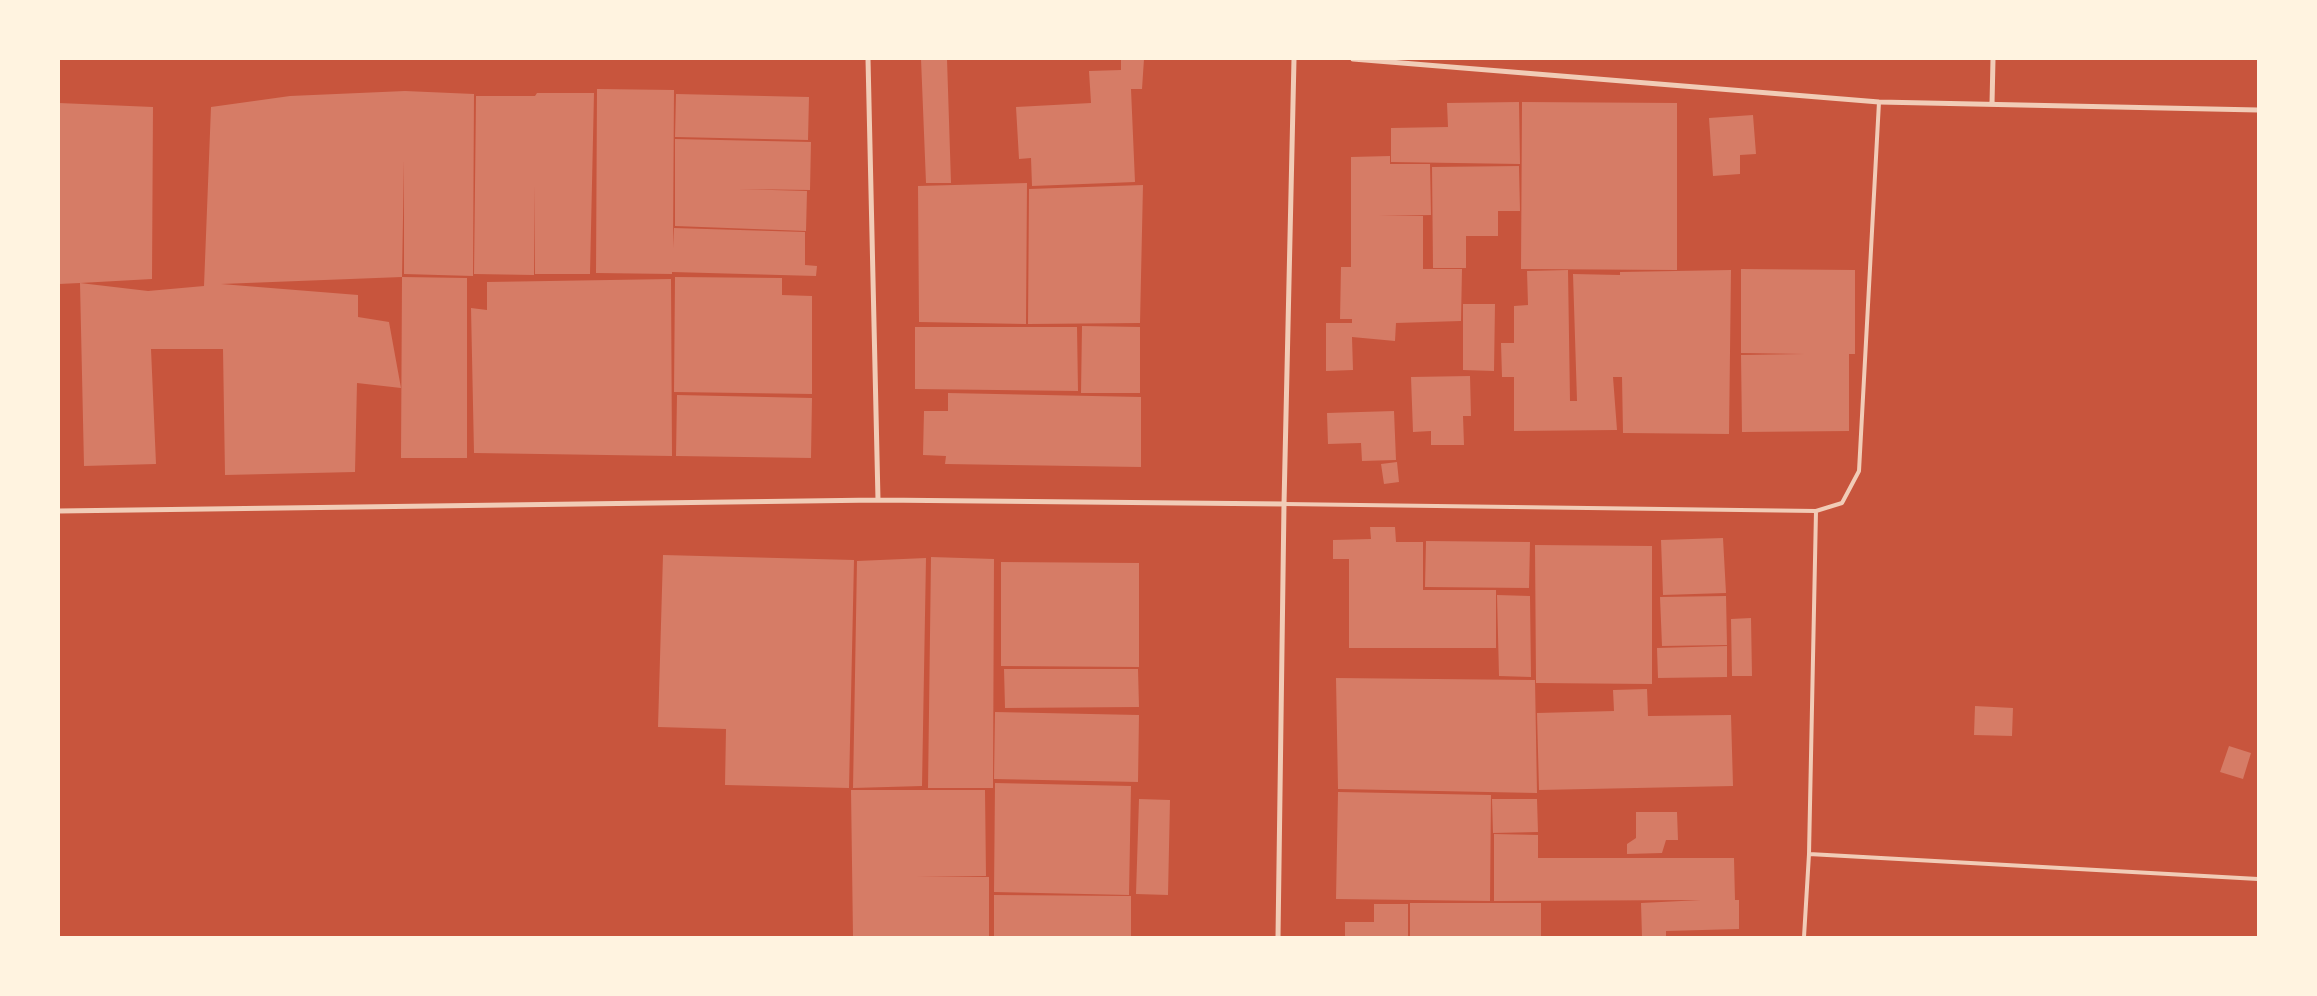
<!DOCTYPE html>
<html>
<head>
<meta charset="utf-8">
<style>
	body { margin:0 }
	#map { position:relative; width:2317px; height:996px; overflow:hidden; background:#c8553d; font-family:Overpass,sans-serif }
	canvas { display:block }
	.frame { position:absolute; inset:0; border:60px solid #fff3e0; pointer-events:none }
</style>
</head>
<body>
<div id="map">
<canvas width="2317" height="996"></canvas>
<div class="frame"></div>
</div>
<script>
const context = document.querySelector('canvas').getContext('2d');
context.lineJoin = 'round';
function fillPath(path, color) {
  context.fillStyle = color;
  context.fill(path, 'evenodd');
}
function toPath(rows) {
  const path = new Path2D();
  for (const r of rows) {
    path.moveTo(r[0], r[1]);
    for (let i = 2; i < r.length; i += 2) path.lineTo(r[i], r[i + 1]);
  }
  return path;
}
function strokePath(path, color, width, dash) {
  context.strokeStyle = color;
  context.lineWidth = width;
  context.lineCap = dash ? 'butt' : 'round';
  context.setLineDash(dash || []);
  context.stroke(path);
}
const building = toPath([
	[921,59,947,59,951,183,926,183],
	[1121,59,1144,59,1142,89,1131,89,1135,182,1032,186,1031,158,1019,159,1016,107,1091,103,1089,71,1121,70],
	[597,89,674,90,673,248,674,228,805,232,805,265,817,266,816,276,672,272,672,274,596,273],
	[405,91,474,94,473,276,404,274,404,160,402,277,221,284,358,295,358,317,389,322,401,388,357,383,355,472,225,475,223,349,151,349,156,464,84,466,80,283,59,284,59,103,153,107,152,279,80,283,148,291,204,286,211,107,290,96],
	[537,93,594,93,590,274,535,274,535,185,534,275,474,274,476,96,535,96],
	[676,94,809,97,808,140,675,137],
	[1519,102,1520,164,1391,162,1391,128,1448,127,1447,103],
	[1522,102,1677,103,1677,270,1521,269],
	[1753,115,1756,154,1740,155,1740,174,1713,176,1709,118],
	[675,139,811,142,810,190,738,189,807,191,806,231,675,226],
	[1390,156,1390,164,1430,164,1431,215,1379,216,1423,216,1423,269,1462,269,1461,321,1396,323,1395,341,1352,337,1353,370,1326,371,1326,323,1352,323,1352,319,1340,319,1341,267,1351,267,1351,157],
	[1519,166,1520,211,1498,211,1498,236,1466,236,1466,268,1433,268,1432,167],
	[1027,183,1026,324,919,322,918,186],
	[1143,185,1140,323,1028,324,1029,189],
	[1741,269,1855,270,1855,354,1849,354,1849,431,1742,432,1741,355,1804,354,1741,353],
	[1568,270,1570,401,1577,401,1573,274,1620,275,1620,272,1731,270,1729,434,1623,433,1622,377,1613,377,1617,430,1514,431,1514,377,1502,377,1501,343,1514,343,1514,306,1528,305,1527,271],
	[402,277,467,278,467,458,401,458],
	[675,277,782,278,782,295,812,296,812,394,674,392],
	[671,279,672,456,474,453,471,308,487,310,487,282],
	[1463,304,1495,304,1494,371,1463,370],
	[1082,326,1140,327,1140,393,1081,393],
	[915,327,1077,327,1078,391,915,389],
	[1470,376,1471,416,1463,416,1464,445,1431,445,1431,431,1413,432,1411,377],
	[948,393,1141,397,1141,467,945,464,946,456,923,455,924,411,948,411],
	[677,395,812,398,811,458,676,456],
	[1394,411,1396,460,1362,461,1361,443,1328,444,1327,413],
	[1397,462,1399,482,1384,484,1381,464],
	[1370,527,1395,527,1396,542,1423,542,1423,590,1496,590,1496,648,1349,648,1349,559,1333,559,1333,540,1371,539],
	[1723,538,1726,593,1663,595,1661,540],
	[1426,541,1530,542,1529,588,1425,587],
	[1535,545,1652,546,1652,684,1536,683],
	[663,555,854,560,849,788,725,785,726,729,658,727],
	[931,557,994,559,993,788,928,788],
	[926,558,922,786,853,788,857,561],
	[1001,562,1139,563,1139,667,1001,666],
	[1497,595,1530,596,1531,677,1499,676],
	[1726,596,1727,645,1662,646,1660,597],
	[1751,618,1752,676,1732,676,1731,619],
	[1727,646,1727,677,1658,678,1657,648],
	[1004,669,1138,669,1139,707,1005,708],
	[1336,678,1535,680,1537,793,1338,789],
	[1647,689,1648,716,1731,715,1733,786,1539,790,1537,713,1614,711,1613,690],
	[1975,706,2013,708,2012,736,1974,735],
	[995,712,1139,715,1138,782,994,779],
	[2229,746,2251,753,2243,779,2220,772],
	[995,783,1131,786,1129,895,994,892],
	[851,790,985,790,986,876,917,877,989,877,989,937,853,937],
	[1338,792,1491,795,1490,901,1336,899],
	[1139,799,1170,800,1168,895,1136,894],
	[1492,799,1537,799,1538,832,1493,833],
	[1636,812,1677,812,1678,840,1666,840,1662,853,1627,854,1627,844,1636,838],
	[1494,834,1538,835,1538,858,1734,858,1735,900,1739,900,1739,929,1666,931,1666,937,1642,937,1641,903,1701,900,1494,901],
	[994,895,1131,896,1131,937,994,937],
	[1410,903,1541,903,1541,937,1410,937],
	[1374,904,1408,904,1408,937,1345,937,1345,922,1374,922]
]);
const service = toPath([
	[1284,504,1816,511,1842,503,1859,471,1879,102],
	[1809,854,2258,879],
	[1804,937,1809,854,1816,511]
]);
const minor = toPath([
	[868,59,878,500],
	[1353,59,1879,102,2258,110],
	[1992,104,1993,59],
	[59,511,878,500,1284,504],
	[1278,937,1284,504,1294,59]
]);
fillPath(building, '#d67c66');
strokePath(service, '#f1ccb7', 4);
strokePath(minor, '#f1ccb7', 5);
</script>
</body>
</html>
